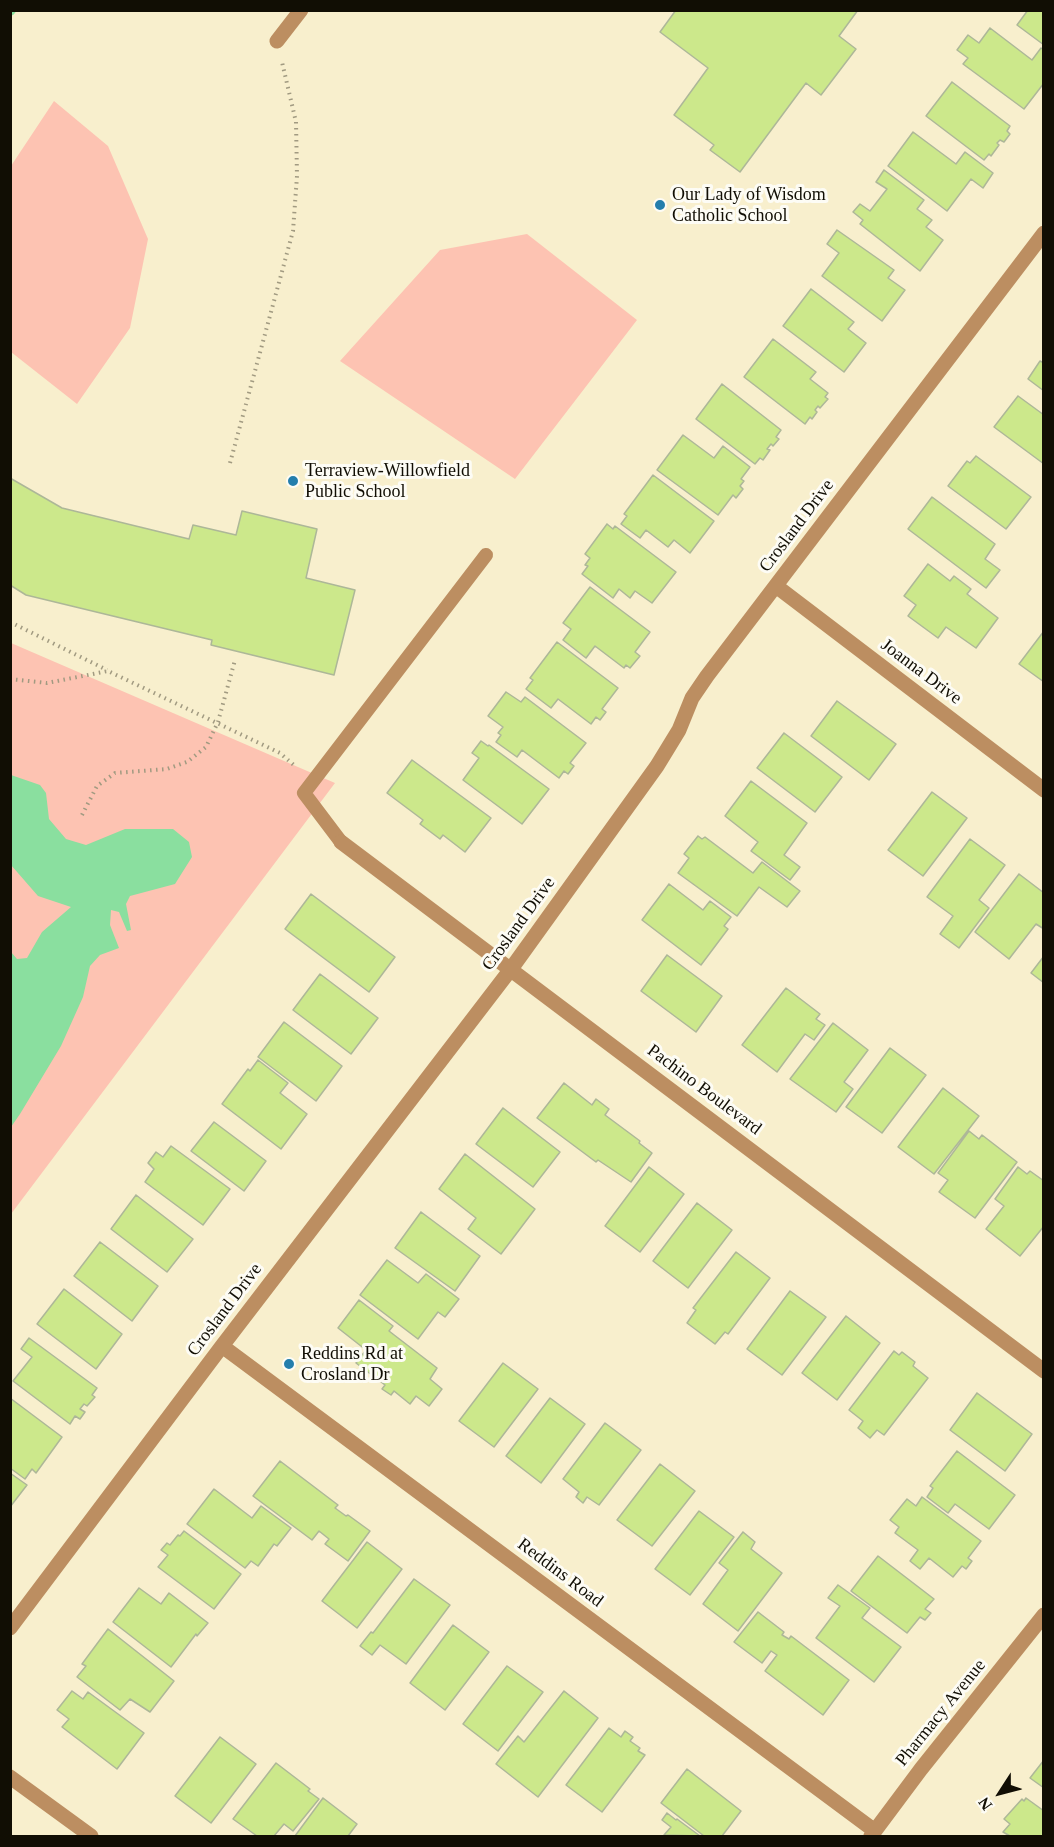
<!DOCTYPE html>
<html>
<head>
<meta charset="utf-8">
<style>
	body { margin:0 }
	#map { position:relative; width:1054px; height:1847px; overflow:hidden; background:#f8efcd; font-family:Georgia,serif }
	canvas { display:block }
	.frame { position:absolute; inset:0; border:12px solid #110e04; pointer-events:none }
	.north { position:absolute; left:970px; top:1763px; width:60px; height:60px; -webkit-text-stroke:4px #fdfcf5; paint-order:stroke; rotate:234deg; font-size:16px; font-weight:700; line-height:24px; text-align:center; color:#110e04 }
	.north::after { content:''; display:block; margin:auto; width:21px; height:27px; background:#110e04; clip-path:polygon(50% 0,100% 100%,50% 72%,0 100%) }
</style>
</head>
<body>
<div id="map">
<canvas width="1054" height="1847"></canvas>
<div class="frame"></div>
<div class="north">N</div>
</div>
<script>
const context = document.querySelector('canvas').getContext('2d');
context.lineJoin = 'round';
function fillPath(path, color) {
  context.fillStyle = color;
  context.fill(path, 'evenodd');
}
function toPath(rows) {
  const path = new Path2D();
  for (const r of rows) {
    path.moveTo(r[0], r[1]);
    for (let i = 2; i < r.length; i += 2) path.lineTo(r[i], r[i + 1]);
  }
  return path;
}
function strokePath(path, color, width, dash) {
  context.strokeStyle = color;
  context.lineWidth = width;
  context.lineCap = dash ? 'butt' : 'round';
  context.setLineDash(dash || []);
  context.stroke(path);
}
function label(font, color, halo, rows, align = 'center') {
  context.font = font + ' Georgia,serif';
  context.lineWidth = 6;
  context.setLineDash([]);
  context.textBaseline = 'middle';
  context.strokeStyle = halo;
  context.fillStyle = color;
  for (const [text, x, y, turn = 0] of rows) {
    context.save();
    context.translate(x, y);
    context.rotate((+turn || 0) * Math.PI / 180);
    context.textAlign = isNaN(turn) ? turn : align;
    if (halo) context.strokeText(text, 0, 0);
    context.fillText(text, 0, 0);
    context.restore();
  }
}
const green = toPath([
	[54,101,108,146,148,239,130,328,77,404,11,352,11,166],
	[527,234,637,320,515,479,340,361,440,250],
	[11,643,335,783,11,1214]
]);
const water = toPath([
	[11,775,40,785,46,793,49,819,66,839,86,845,125,829,173,829,189,842,192,857,175,884,130,896,126,904,131,930,127,931,119,912,111,910,110,925,119,948,100,955,90,966,83,997,61,1046,20,1114,11,1127,11,952,17,959,27,958,42,932,71,907,38,896,11,865]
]);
const stream = toPath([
	[10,11,11,10]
]);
const building = toPath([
	[676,10,858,10,839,36,856,49,821,95,806,83,740,172,710,150,714,145,674,115,708,68,660,32,676,10],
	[1028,10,1044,10,1044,45,1017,25,1028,10],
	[990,28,1032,60,1041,48,1044,50,1044,83,1024,109,963,64,968,58,957,50,968,35,979,43,990,28],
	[952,82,1010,126,1007,131,1010,134,1004,142,1000,140,997,143,999,145,991,156,989,154,984,160,926,116,952,82],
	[913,132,956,164,965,152,993,173,983,188,971,179,947,211,888,166,913,132],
	[884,170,924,200,917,209,932,220,926,227,943,240,920,271,860,224,863,220,853,212,860,204,870,211,887,189,876,182,884,170],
	[837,230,894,270,888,278,905,290,882,321,822,276,839,253,827,244,837,230],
	[811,289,854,322,848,329,866,343,844,372,783,326,811,289],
	[773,339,816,372,810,379,828,393,825,397,828,399,820,408,818,406,815,410,817,412,812,419,810,417,805,424,744,377,773,339],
	[1040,361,1044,363,1044,391,1028,379,1040,361],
	[722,384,781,430,776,437,779,439,773,446,771,444,767,449,770,450,763,460,760,458,755,464,696,419,722,384],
	[1018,396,1044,415,1044,464,994,427,1018,396],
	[683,435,714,458,723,446,750,467,741,479,744,481,740,486,743,489,736,498,733,495,718,515,657,470,683,435],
	[976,456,1031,497,1006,529,948,486,967,461,970,463,976,456],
	[653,475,714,521,690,553,674,540,668,547,646,530,640,538,621,524,627,516,624,514,653,475],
	[10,478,62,508,189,539,193,525,236,535,242,511,317,529,306,578,355,590,334,675,211,645,212,640,26,595,10,585,10,478],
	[932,497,995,544,985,559,1000,570,986,588,908,529,932,497],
	[607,524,613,529,615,526,676,572,652,603,635,591,630,598,619,589,613,598,582,574,588,566,585,565,590,558,585,554,607,524],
	[928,564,950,581,954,576,971,589,967,594,998,618,976,648,946,627,938,638,908,616,916,605,904,596,928,564],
	[590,587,650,632,635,652,640,656,630,668,626,665,624,668,595,646,586,658,563,640,571,629,563,623,590,587],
	[1044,631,1044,682,1019,664,1044,631],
	[557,642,618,688,602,709,606,712,600,720,596,717,591,724,558,699,551,708,526,689,533,680,530,678,557,642],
	[506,692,521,702,525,697,586,743,570,763,574,766,568,774,564,771,559,778,522,750,517,757,496,742,501,735,498,733,503,727,488,716,506,692],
	[837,701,896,744,869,780,811,736,837,701],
	[784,733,842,777,815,812,757,768,784,733],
	[481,741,488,746,489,745,549,789,522,824,463,780,479,758,472,753,481,741],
	[412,760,491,818,465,852,443,835,440,839,420,824,423,820,387,793,412,760],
	[751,781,807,823,784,855,800,867,790,880,751,851,758,842,725,816,751,781],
	[932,792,967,818,923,876,888,850,932,792],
	[698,836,702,839,705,837,753,873,762,862,800,891,787,907,759,887,737,916,678,873,689,858,684,854,698,836],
	[970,839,1005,865,979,900,989,908,959,948,940,934,953,916,927,897,970,839],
	[1019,874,1044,893,1044,929,1036,924,1009,959,975,932,1019,874],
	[669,884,703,910,710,901,731,917,724,926,728,929,701,965,642,920,669,884],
	[311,894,395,957,369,992,285,929,311,894],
	[667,955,722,996,696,1032,641,991,667,955],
	[1044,956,1044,983,1031,973,1044,956],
	[320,974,378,1018,351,1054,293,1010,320,974],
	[786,988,820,1014,816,1019,825,1025,814,1040,805,1034,777,1072,742,1045,786,988],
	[284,1022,342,1066,316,1101,258,1057,284,1022],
	[833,1023,868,1050,844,1082,853,1089,836,1112,790,1079,833,1023],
	[890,1048,926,1075,882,1133,846,1107,890,1048],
	[258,1060,288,1083,280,1093,307,1114,281,1149,222,1104,248,1069,250,1071,258,1060],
	[564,1083,592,1105,596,1099,609,1109,605,1115,640,1141,639,1143,652,1153,631,1182,598,1160,596,1162,537,1118,564,1083],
	[943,1088,979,1116,934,1174,898,1147,943,1088],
	[503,1108,560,1152,533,1187,476,1144,503,1108],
	[214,1122,266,1161,244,1191,191,1151,214,1122],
	[969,1131,979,1139,982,1135,1017,1162,975,1218,939,1192,948,1180,938,1173,969,1131],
	[171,1146,230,1189,203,1225,145,1182,154,1169,148,1163,156,1152,163,1157,171,1146],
	[465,1154,535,1209,501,1254,468,1229,476,1218,439,1189,465,1154],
	[649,1167,684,1194,640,1252,605,1226,649,1167],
	[1018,1167,1027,1174,1030,1171,1044,1181,1044,1226,1020,1256,986,1229,1004,1206,995,1199,1018,1167],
	[136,1195,193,1239,167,1272,111,1229,136,1195],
	[697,1203,732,1230,688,1288,653,1261,697,1203],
	[421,1212,480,1256,455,1291,395,1248,421,1212],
	[100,1242,158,1286,132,1321,74,1276,100,1242],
	[736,1252,770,1278,728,1334,725,1332,715,1344,687,1323,696,1310,693,1308,736,1252],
	[387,1260,418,1283,426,1274,459,1299,445,1317,438,1312,418,1339,360,1295,387,1260],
	[64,1289,122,1334,96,1369,37,1324,64,1289],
	[790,1291,826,1317,782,1375,747,1349,790,1291],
	[359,1300,393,1326,389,1331,437,1368,430,1379,442,1389,429,1406,416,1396,410,1404,394,1391,391,1395,382,1389,385,1385,356,1363,366,1350,338,1328,359,1300],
	[846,1316,880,1343,837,1400,802,1373,846,1316],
	[29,1338,97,1388,92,1395,95,1397,87,1406,84,1404,80,1409,85,1412,80,1419,75,1416,70,1424,13,1381,32,1357,21,1349,29,1338],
	[894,1351,899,1355,902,1352,915,1362,913,1366,928,1378,884,1435,877,1430,870,1438,858,1428,863,1421,849,1410,894,1351],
	[503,1363,538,1389,494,1447,459,1421,503,1363],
	[977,1393,1032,1434,1005,1471,950,1430,977,1393],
	[10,1398,62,1437,36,1473,32,1469,25,1479,10,1468,10,1398],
	[550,1398,585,1424,541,1483,506,1456,550,1398],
	[605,1423,641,1450,599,1505,587,1497,583,1503,576,1497,579,1492,563,1479,605,1423],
	[957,1451,1015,1495,989,1529,955,1504,948,1513,927,1497,933,1488,930,1486,957,1451],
	[280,1461,338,1505,335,1508,346,1516,348,1515,370,1531,348,1561,325,1544,329,1539,319,1531,312,1540,253,1496,280,1461],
	[660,1464,695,1491,652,1546,617,1520,660,1464],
	[10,1473,27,1485,10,1507,10,1473],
	[214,1489,252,1518,261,1506,291,1528,277,1546,274,1544,258,1566,251,1561,245,1568,187,1524,214,1489],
	[922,1497,981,1541,968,1558,972,1561,966,1569,962,1566,953,1577,929,1558,920,1569,910,1561,918,1550,895,1533,899,1527,890,1520,907,1499,916,1506,922,1497],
	[699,1511,734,1537,690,1595,655,1569,699,1511],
	[184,1531,241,1574,214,1609,158,1567,168,1555,161,1550,167,1543,170,1545,178,1535,180,1536,184,1531],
	[743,1532,755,1542,751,1549,782,1573,738,1631,703,1604,728,1570,719,1563,743,1532],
	[367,1542,402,1569,357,1628,322,1601,367,1542],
	[878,1556,934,1599,925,1609,931,1613,925,1620,920,1617,907,1633,851,1591,878,1556],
	[414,1579,450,1605,406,1664,380,1645,372,1655,360,1646,371,1632,373,1633,414,1579],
	[838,1585,870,1608,862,1618,901,1647,874,1682,816,1638,840,1606,828,1598,838,1585],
	[139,1588,161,1604,169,1593,208,1623,197,1636,196,1634,171,1667,113,1622,139,1588],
	[758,1612,784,1632,782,1635,789,1639,791,1636,849,1680,823,1715,765,1671,777,1655,771,1651,762,1663,734,1642,758,1612],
	[453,1625,489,1652,445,1710,410,1683,453,1625],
	[108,1629,174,1681,150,1712,130,1699,120,1710,77,1677,86,1666,82,1664,108,1629],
	[507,1666,543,1692,498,1751,463,1724,507,1666],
	[72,1691,83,1699,88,1692,144,1733,117,1769,62,1727,69,1719,57,1710,72,1691],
	[564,1691,598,1718,538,1797,496,1764,518,1736,524,1742,564,1691],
	[609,1728,621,1737,625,1731,633,1737,630,1741,640,1748,638,1751,645,1755,602,1812,566,1785,609,1728],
	[220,1737,256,1764,211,1823,175,1796,220,1737],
	[1044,1760,1044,1788,1030,1778,1044,1760],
	[276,1763,310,1789,308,1791,319,1799,293,1831,284,1824,274,1836,257,1836,233,1819,276,1763],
	[687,1769,741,1811,722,1836,704,1836,661,1803,687,1769],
	[323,1798,357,1824,348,1836,295,1836,323,1798],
	[1026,1798,1044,1811,1044,1836,1010,1836,1003,1832,1010,1824,1004,1819,1022,1799,1024,1801,1026,1798],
	[667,1813,676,1820,677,1819,700,1836,664,1835,671,1827,662,1820,667,1813]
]);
const path = toPath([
	[230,463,293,231,297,176,296,122,282,62],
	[10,622,107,670],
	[10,679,47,683,108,671,280,753,296,767],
	[82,815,97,786,115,773,167,769,187,762,206,747,218,722,235,660]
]);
const service = toPath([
	[341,842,304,793,486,555]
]);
const minor = toPath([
	[277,41,301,10],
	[776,586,1044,790],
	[341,842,1044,1371],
	[222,1346,875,1831],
	[10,1628,222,1346,511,969,657,766,679,730,692,698,707,676,1044,233],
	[10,1777,91,1836],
	[871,1836,921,1769,1044,1615]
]);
const markers = [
	[660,205,6,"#247eac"],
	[293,481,6,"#247eac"],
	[289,1364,6,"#247eac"]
];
const poiNames = [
	["Our Lady of Wisdom",672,195],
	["Catholic School",672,216],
	["Terraview-Willowfield",305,471],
	["Public School",305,492],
	["Reddins Rd at",301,1354],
	["Crosland Dr",301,1375]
];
const streetNames = [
	["Crosland Drive",797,526,-53],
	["Joanna Drive",921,672,37],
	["Crosland Drive",519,924,-54],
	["Pachino Boulevard",704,1090,37],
	["Crosland Drive",225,1310,-53],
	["Reddins Road",560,1573,37],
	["Pharmacy Avenue",941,1713,-51]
];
fillPath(green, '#fdc3b2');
fillPath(water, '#8adf9f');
strokePath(stream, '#8adf9f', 10);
fillPath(building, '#cce88b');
strokePath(building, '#adb798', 1.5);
strokePath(path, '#a19a81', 4, [1.5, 4.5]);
strokePath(service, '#bc8e61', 14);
strokePath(minor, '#bc8e61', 15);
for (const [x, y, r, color] of markers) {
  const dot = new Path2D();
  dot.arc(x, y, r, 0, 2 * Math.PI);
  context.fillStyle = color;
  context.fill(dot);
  strokePath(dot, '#fdfcf5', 2);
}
label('18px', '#110e04', '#fdfcf5', poiNames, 'left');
label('18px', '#110e04', '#fdfcf5', streetNames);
</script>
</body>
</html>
